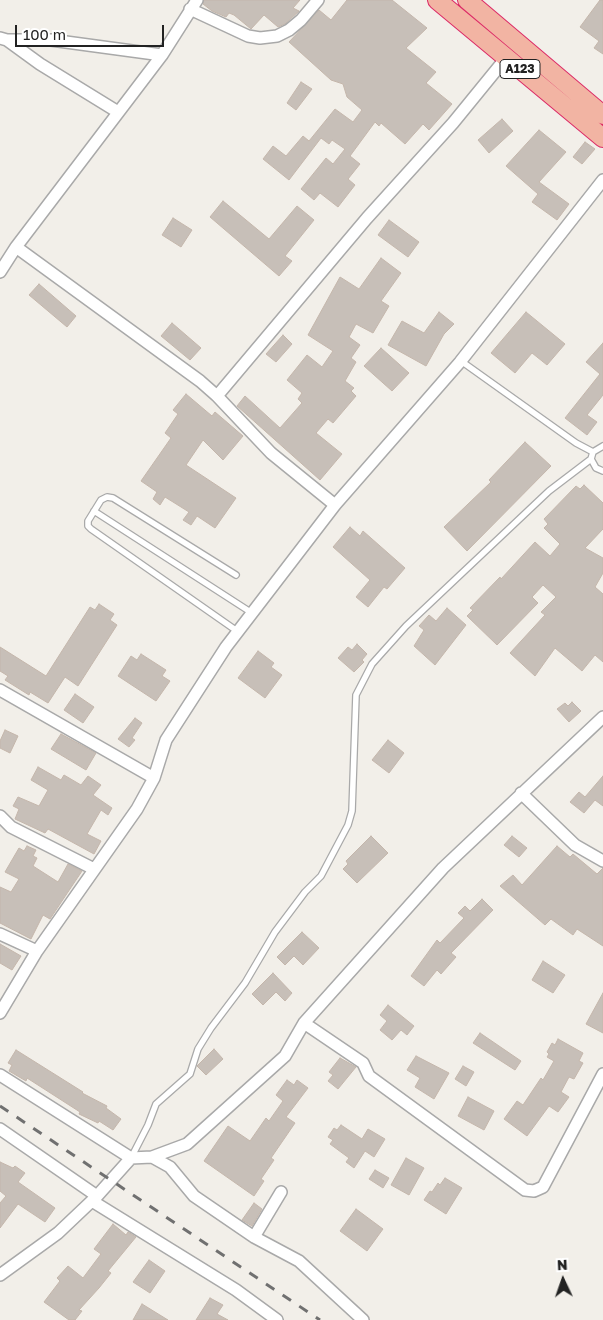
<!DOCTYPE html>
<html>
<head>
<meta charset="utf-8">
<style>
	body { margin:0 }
	#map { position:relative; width:603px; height:1320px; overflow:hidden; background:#f2efe9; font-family:"Golos Text",sans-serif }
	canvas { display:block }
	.north { position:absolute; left:538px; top:1255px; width:50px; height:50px; -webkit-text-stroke:4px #fff; paint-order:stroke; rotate:357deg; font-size:14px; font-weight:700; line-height:20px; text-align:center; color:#222 }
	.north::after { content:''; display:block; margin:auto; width:18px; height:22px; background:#222; clip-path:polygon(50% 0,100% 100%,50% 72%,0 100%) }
	.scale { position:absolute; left:15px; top:25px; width:149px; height:22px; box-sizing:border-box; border:2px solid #222; border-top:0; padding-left:6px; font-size:15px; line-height:18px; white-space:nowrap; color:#222; -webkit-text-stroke:4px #fff; paint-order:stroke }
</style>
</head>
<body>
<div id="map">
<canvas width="603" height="1320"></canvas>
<div class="north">N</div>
<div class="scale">100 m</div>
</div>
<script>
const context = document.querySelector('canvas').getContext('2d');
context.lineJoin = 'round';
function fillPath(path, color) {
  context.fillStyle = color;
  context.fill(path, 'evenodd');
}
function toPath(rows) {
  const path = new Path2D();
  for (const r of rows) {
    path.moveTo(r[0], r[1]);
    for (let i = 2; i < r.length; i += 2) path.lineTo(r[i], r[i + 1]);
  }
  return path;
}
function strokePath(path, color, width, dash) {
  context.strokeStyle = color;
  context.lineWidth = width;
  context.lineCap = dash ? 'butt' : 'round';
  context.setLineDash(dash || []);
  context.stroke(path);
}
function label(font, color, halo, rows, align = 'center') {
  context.font = font + ' "Golos Text",sans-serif';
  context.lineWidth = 5;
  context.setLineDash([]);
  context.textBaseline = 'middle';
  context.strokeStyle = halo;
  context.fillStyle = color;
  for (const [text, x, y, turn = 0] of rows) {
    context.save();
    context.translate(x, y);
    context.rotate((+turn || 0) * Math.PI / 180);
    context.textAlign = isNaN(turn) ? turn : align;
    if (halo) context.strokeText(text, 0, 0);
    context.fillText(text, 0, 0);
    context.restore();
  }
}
const building = toPath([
	[204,0,300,0,293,8,299,11,285,24,278,27,264,15,251,29,234,15,229,13,226,17,212,11,203,4,204,0],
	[347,0,392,0,427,28,406,48,436,72,426,83,452,104,429,130,423,124,405,144,381,123,379,126,375,122,350,156,360,164,348,179,355,185,338,207,320,193,314,200,301,189,326,158,333,164,345,149,332,140,329,144,321,138,289,180,263,159,273,146,286,156,303,136,309,141,335,109,353,122,362,110,347,97,343,84,331,80,289,42,319,10,331,20,347,0],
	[600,0,603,0,603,54,594,48,599,41,580,27,600,0],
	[301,82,312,89,296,110,287,103,301,82],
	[502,119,513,131,489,153,478,140,502,119],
	[539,130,566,152,539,182,569,204,557,220,532,202,538,194,506,166,539,130],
	[585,142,595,149,582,164,573,157,585,142],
	[223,201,269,239,297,206,314,220,285,256,292,261,279,276,210,217,223,201],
	[173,218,192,230,181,247,162,235,173,218],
	[389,220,419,242,408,257,378,235,389,220],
	[381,258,401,273,381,301,389,306,373,333,356,324,349,337,360,345,351,358,356,362,345,381,354,388,351,391,356,396,333,423,328,419,316,433,342,454,320,480,237,406,245,396,280,428,302,403,298,399,302,393,287,380,307,355,322,367,333,351,308,335,340,277,359,289,381,258],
	[39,284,76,316,67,327,29,295,39,284],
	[439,312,454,324,444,334,426,366,388,345,402,321,424,333,439,312],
	[526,312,565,344,547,365,532,353,515,373,491,353,526,312],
	[172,323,201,348,190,360,161,336,172,323],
	[283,335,292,344,276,362,266,354,283,335],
	[603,343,603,395,587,415,597,422,587,435,565,418,600,374,586,362,603,343],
	[381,348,409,373,392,391,364,366,381,348],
	[186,394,212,416,215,412,243,436,223,460,203,440,186,465,236,498,215,528,197,516,191,525,183,520,189,512,165,497,160,505,153,499,157,492,141,481,171,438,165,433,178,414,173,410,186,394],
	[525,442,551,466,467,551,444,527,491,482,489,480,525,442],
	[584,485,603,503,603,529,585,548,603,558,603,573,595,587,603,594,603,662,595,655,582,671,555,648,535,676,510,653,545,615,541,612,556,597,543,585,532,597,538,603,497,645,467,616,473,610,470,608,500,577,501,579,535,542,550,556,560,544,544,528,548,524,544,519,576,486,580,489,584,485],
	[350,527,360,536,363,531,405,568,387,589,384,587,368,607,356,597,370,580,333,547,350,527],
	[99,604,114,614,110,620,117,625,78,686,65,677,48,703,30,692,29,695,5,680,8,676,0,671,0,647,46,676,90,607,95,610,99,604],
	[447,608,466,625,435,665,414,646,424,630,419,626,429,615,436,621,447,608],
	[357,644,367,654,362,660,364,662,354,672,338,658,348,647,352,650,357,644],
	[258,651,274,663,271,667,282,675,265,698,238,678,258,651],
	[141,654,166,670,162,676,170,681,156,701,118,676,131,656,137,660,141,654],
	[75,694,94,707,83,723,64,710,75,694],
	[572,702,581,711,569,722,557,709,565,703,568,706,572,702],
	[135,718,142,723,132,738,135,740,129,747,118,739,135,718],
	[5,730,18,736,10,753,0,748,0,741,5,730],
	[61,734,96,753,86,770,51,749,61,734],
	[388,740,404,753,389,773,372,760,388,740],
	[38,767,61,780,64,775,81,785,88,776,101,785,93,795,112,808,108,815,101,810,87,834,101,841,94,854,48,829,45,833,15,819,19,809,13,806,18,797,39,806,48,790,31,780,38,767],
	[603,776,603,806,595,800,584,813,570,802,579,792,585,797,603,776],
	[371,836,388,853,357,883,343,869,348,864,346,861,371,836],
	[512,836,527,848,519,857,504,845,512,836],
	[27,846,36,850,33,856,37,858,33,866,58,882,68,864,82,871,50,919,43,915,31,939,0,923,0,887,11,892,19,879,5,872,19,848,24,851,27,846],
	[557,846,570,857,573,854,597,874,603,868,603,946,577,929,573,935,551,919,545,925,500,886,513,875,522,885,557,846],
	[482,899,493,910,451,953,456,957,441,974,437,970,424,986,411,976,437,940,440,943,464,918,458,913,465,906,470,911,482,899],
	[302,932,319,948,303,965,294,956,285,965,277,957,302,932],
	[0,944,21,956,12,970,0,963,0,944],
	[543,961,565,975,553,993,532,980,543,961],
	[273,973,292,993,285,1001,276,992,263,1005,252,994,273,973],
	[603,993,603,1033,586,1024,603,993],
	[388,1005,414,1026,407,1035,401,1030,392,1040,380,1030,387,1021,380,1015,388,1005],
	[480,1033,521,1061,515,1070,473,1043,480,1033],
	[558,1039,583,1053,579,1061,583,1063,574,1079,569,1077,561,1092,569,1097,558,1112,549,1106,527,1136,504,1119,517,1101,523,1105,541,1078,543,1080,554,1061,547,1057,549,1054,547,1052,552,1043,555,1045,558,1039],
	[214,1049,223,1059,206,1075,197,1066,214,1049],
	[16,1050,83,1092,82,1093,107,1106,106,1108,121,1119,113,1130,99,1121,98,1123,79,1114,80,1112,27,1078,26,1081,9,1071,12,1065,8,1063,16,1050],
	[416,1056,449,1073,434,1099,415,1087,420,1078,407,1070,416,1056],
	[340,1058,356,1067,338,1089,328,1081,333,1075,329,1072,340,1058],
	[463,1066,474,1072,466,1086,455,1079,463,1066],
	[287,1080,294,1085,297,1080,308,1088,286,1117,295,1123,271,1158,274,1160,261,1179,264,1181,254,1196,204,1161,228,1126,250,1141,266,1118,269,1121,283,1101,276,1095,287,1080],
	[468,1097,494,1111,484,1130,458,1116,468,1097],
	[341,1125,362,1139,368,1129,385,1139,374,1157,365,1151,354,1168,346,1162,349,1158,330,1144,333,1140,328,1137,334,1128,337,1130,341,1125],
	[406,1158,424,1168,409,1195,391,1185,406,1158],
	[0,1162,13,1168,15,1166,25,1173,18,1182,55,1208,45,1222,18,1204,0,1228,0,1203,6,1196,0,1191,0,1162],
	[375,1170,389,1178,383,1188,369,1179,375,1170],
	[445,1178,462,1188,446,1214,424,1200,430,1191,432,1192,438,1183,440,1185,445,1178],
	[254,1203,262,1209,252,1226,242,1220,254,1203],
	[356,1209,383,1229,367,1251,340,1231,356,1209],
	[113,1224,126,1235,128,1232,136,1237,108,1271,111,1273,99,1288,79,1310,82,1311,75,1320,69,1320,44,1302,60,1281,57,1278,68,1266,83,1278,101,1254,94,1249,113,1224],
	[149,1260,165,1271,150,1293,133,1282,149,1260],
	[210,1298,223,1305,217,1314,228,1320,196,1320,210,1298],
	[142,1304,168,1320,133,1320,142,1304]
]);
const service = toPath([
	[461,361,576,443,593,452],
	[603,446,593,452,591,459,596,468,603,471],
	[94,511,252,613],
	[236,575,113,498,107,497,101,500,88,521,88,526,91,529,237,631],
	[131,1158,148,1125,156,1104,190,1074,198,1049,211,1028,245,983,275,932,305,892,321,876,348,825,352,811,356,695,372,664,406,626,549,491,591,459]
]);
const minor = toPath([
	[190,9,248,36,260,38,277,36,289,30,301,20,318,0],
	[0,38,7,40,51,40,162,55],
	[7,40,40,64,118,112],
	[16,247,200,381,217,396,271,453,335,505],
	[0,272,16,247,162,55,197,0],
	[217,396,367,218,453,123,506,58],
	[0,690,154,778],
	[521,793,575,845,603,861],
	[0,816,11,827,94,869],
	[0,934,37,951],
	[0,1013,37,951,137,809,154,778,166,740,226,647,335,505,460,362,603,180],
	[304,1023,363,1063,369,1076,525,1190,534,1191,543,1187,603,1074],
	[0,1075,131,1158],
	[0,1129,97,1196],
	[152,1157,170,1167,194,1196,254,1237,299,1261,363,1320],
	[92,1201,236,1290,277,1320],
	[254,1237,281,1192],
	[0,1275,58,1233,97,1196,131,1158,152,1157,187,1144,285,1056,304,1023,443,868,603,717]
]);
const trunk = toPath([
	[437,0,603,138],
	[467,0,603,115]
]);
const rail = toPath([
	[0,1106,320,1320]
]);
const shields = [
	[520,69,40]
];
const shieldNames = [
	["A123",520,69]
];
fillPath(building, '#c7bfb8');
strokePath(building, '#c4b6ab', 1);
strokePath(service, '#a9a9a9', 8);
strokePath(minor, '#a9a9a9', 14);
strokePath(trunk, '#dc2a67', 20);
strokePath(service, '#fff', 5.5);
strokePath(minor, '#fff', 11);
strokePath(trunk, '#f2b4a3', 18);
strokePath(rail, '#707070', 3, [10, 10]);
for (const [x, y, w] of shields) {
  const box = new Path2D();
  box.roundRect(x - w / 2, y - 9.5, w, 19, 4);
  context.fillStyle = '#fff';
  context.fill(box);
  strokePath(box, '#222', 1);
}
label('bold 12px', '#222', null, shieldNames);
</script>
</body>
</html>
